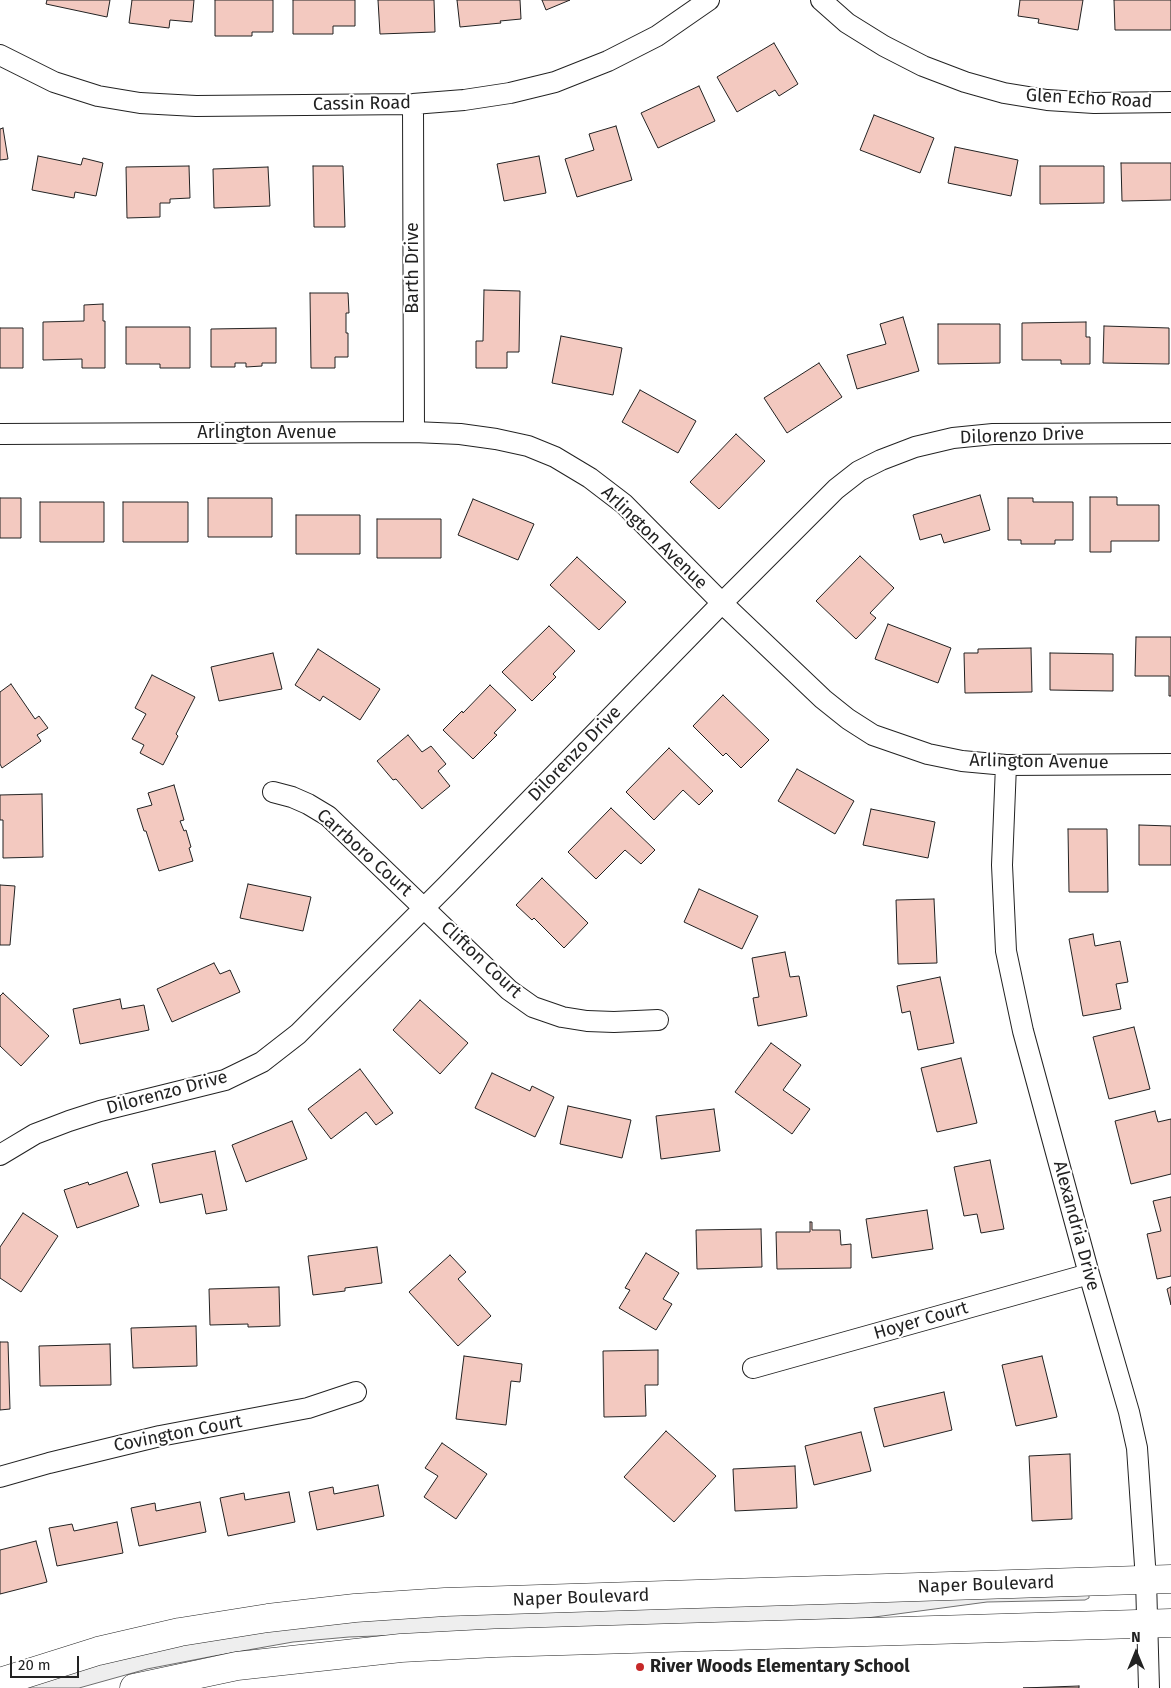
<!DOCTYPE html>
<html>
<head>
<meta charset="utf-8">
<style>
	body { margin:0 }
	#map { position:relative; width:1171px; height:1688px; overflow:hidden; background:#fff; font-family:"Fira Sans",sans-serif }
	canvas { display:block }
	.north { position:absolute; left:1111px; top:1628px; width:50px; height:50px; -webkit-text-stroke:4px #fff; paint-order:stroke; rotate:0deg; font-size:14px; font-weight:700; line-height:20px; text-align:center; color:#222 }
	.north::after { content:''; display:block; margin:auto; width:18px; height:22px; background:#222; clip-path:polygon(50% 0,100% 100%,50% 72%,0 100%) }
	.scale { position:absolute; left:10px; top:1656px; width:69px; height:22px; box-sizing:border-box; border:2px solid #222; border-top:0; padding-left:6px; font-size:15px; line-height:18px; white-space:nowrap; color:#222; -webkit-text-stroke:4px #fff; paint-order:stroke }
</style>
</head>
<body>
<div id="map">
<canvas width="1171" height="1688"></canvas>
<div class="north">N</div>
<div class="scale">20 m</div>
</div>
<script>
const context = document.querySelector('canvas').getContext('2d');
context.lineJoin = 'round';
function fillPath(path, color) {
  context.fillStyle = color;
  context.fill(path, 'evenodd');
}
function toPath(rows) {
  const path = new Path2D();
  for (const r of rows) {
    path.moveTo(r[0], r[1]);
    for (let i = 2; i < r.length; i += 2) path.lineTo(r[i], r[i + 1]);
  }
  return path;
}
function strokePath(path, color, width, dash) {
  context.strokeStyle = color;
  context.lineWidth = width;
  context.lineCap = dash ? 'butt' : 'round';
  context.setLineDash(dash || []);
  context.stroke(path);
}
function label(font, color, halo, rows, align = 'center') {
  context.font = font + ' "Fira Sans",sans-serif';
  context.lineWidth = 4;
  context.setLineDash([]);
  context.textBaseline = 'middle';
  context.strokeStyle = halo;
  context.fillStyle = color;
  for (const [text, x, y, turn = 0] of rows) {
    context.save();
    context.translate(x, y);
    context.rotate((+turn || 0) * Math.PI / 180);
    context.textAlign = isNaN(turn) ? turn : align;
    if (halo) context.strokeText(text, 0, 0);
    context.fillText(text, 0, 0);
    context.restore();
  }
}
const green = toPath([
	[1089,1594,1089,1598,1085,1600,987,1602,867,1618,349,1637,293,1642,214,1656,147,1669,79,1688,15,1688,103,1662,184,1643,359,1618,1089,1594]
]);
const building = toPath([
	[47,0,110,0,107,17,46,4,47,0],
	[132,0,194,0,192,22,170,20,169,28,129,23,132,0],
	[215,0,273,0,273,32,252,32,252,36,215,36,215,0],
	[293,0,355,0,355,26,333,26,333,34,293,34,293,0],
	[378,0,434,0,435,32,380,34,378,0],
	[457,0,520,0,521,19,500,21,501,23,460,27,457,0],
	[542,0,570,0,546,10,542,0],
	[1020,0,1083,0,1078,30,1038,23,1039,19,1018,16,1020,0],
	[1114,0,1171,0,1171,30,1115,30,1114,0],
	[774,43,798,84,779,96,775,90,737,112,717,77,774,43],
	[699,86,715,121,658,148,641,113,699,86],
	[874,115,934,138,920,173,860,150,874,115],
	[616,126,632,180,577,197,565,159,594,150,589,134,616,126],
	[3,128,8,159,0,160,0,129,3,128],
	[955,147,1018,160,1011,196,948,183,955,147],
	[38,156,81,165,83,158,103,163,96,196,75,192,74,198,32,190,38,156],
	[539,156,546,193,504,201,497,164,539,156],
	[1121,163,1171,163,1171,200,1122,201,1121,163],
	[189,166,190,198,170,199,170,203,160,203,160,217,127,218,126,167,189,166],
	[313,166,343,166,345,227,314,227,313,166],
	[1040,166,1104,166,1104,203,1040,204,1040,166],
	[268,167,270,206,214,208,213,169,268,167],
	[484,290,520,291,519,352,507,352,507,368,476,368,476,341,483,341,484,290],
	[310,293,348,293,349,313,346,313,346,333,348,333,348,357,335,357,335,368,311,368,310,293],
	[103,304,103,321,105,321,105,368,82,368,82,359,43,360,43,322,84,321,84,305,103,304],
	[903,317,919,371,857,389,847,355,886,344,880,324,903,317],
	[1086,322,1086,337,1090,337,1090,364,1061,364,1061,360,1022,360,1022,323,1086,322],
	[938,324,1000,324,1000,363,938,364,938,324],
	[1104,326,1169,328,1169,364,1103,363,1104,326],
	[126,327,190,327,190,368,160,368,160,364,126,364,126,327],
	[0,328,23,328,23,368,0,368,0,328],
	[276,328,276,363,262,363,262,366,246,367,246,363,235,363,235,367,211,367,211,329,276,328],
	[561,336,622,348,613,395,552,383,561,336],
	[819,363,842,397,787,433,764,398,819,363],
	[640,390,696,421,678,453,622,422,640,390],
	[736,434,765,461,719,509,690,482,736,434],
	[980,495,990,530,944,543,941,534,920,540,913,515,980,495],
	[1090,497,1117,497,1117,505,1159,505,1159,541,1111,541,1111,552,1090,552,1090,497],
	[0,498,21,498,21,538,0,538,0,498],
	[208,498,272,498,272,537,208,537,208,498],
	[1008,498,1033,498,1033,502,1073,502,1073,540,1055,540,1055,544,1021,544,1021,540,1008,540,1008,498],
	[473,499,534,524,518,560,458,535,473,499],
	[40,502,104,502,104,542,40,542,40,502],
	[123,502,188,502,188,542,123,542,123,502],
	[296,515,360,515,360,554,296,554,296,515],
	[377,519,441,519,441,558,377,558,377,519],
	[860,556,894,588,870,613,876,618,856,639,816,601,860,556],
	[577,557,626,602,599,630,550,585,577,557],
	[888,624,951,648,938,683,875,659,888,624],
	[549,626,575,651,553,674,556,677,532,701,502,672,549,626],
	[1136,637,1171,637,1171,696,1169,696,1169,676,1135,676,1136,637],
	[1031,648,1032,692,965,693,964,653,978,653,978,649,1031,648],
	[318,649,380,689,360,720,323,696,320,701,295,685,318,649],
	[273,653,282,689,219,701,211,667,273,653],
	[1050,653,1113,654,1113,691,1050,690,1050,653],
	[152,675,195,697,176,734,178,736,163,765,140,753,144,745,132,739,146,714,135,708,152,675],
	[11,684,35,719,39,716,48,728,37,735,41,741,2,768,0,764,0,692,11,684],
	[490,685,516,710,494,733,497,735,473,759,443,730,462,711,463,713,490,685],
	[723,695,769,740,741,768,726,753,723,756,693,726,723,695],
	[408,735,422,752,431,746,446,764,438,771,450,786,422,809,396,779,393,780,377,761,408,735],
	[669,748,713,791,699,805,683,790,654,820,626,792,669,748],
	[797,769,854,801,835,834,778,801,797,769],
	[174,785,184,820,180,821,184,831,186,830,191,847,189,848,193,861,159,871,146,831,144,831,137,809,152,805,148,793,174,785],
	[42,794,43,857,3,858,3,820,0,820,0,795,42,794],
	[611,808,655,850,641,864,625,850,596,879,568,852,611,808],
	[871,809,935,822,928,858,863,845,871,809],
	[1139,825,1171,826,1171,865,1139,865,1139,825],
	[1068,829,1107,829,1108,892,1069,892,1068,829],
	[542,878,588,923,564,948,534,918,532,920,516,905,542,878],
	[248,884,311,897,303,931,240,918,248,884],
	[0,885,15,886,10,945,0,945,0,885],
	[699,889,758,916,742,949,684,922,699,889],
	[934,899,937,963,898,964,896,900,934,899],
	[1093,934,1095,946,1120,941,1128,982,1116,984,1121,1009,1083,1016,1069,939,1093,934],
	[785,952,790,977,799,976,807,1016,758,1026,753,998,759,997,752,958,785,952],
	[214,963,220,974,230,970,240,992,172,1022,157,989,214,963],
	[940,977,954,1043,918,1050,910,1011,902,1013,897,986,940,977],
	[3,993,49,1036,21,1066,0,1046,0,996,3,993],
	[120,999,122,1009,144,1005,149,1030,80,1044,73,1009,120,999],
	[420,1000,468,1043,440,1074,393,1030,420,1000],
	[1134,1027,1150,1089,1109,1099,1093,1037,1134,1027],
	[771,1043,801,1065,783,1090,810,1109,792,1134,735,1092,771,1043],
	[961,1058,977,1123,937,1132,921,1068,961,1058],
	[360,1069,393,1113,376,1125,366,1112,331,1139,308,1109,360,1069],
	[492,1073,530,1091,532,1086,554,1097,535,1137,475,1108,492,1073],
	[568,1106,631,1120,622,1158,560,1144,568,1106],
	[714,1109,720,1151,661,1159,656,1116,714,1109],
	[1155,1111,1158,1122,1171,1119,1171,1174,1131,1184,1115,1121,1155,1111],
	[292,1121,307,1159,246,1182,232,1145,292,1121],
	[215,1151,227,1210,206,1214,202,1194,160,1203,152,1164,215,1151],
	[990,1160,1004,1229,981,1233,977,1214,964,1216,954,1167,990,1160],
	[127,1172,139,1206,77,1228,64,1190,88,1182,89,1185,127,1172],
	[1171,1197,1171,1276,1157,1279,1147,1234,1161,1231,1153,1201,1171,1197],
	[927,1210,933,1249,872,1258,866,1219,927,1210],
	[23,1213,58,1236,21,1292,0,1278,0,1247,23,1213],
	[810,1222,812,1222,812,1230,840,1230,841,1245,851,1244,851,1268,777,1269,776,1232,810,1232,810,1222],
	[761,1229,762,1267,697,1269,696,1230,761,1229],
	[377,1247,382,1283,345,1288,345,1291,313,1295,308,1256,377,1247],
	[646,1253,679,1273,663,1299,672,1304,656,1330,619,1308,630,1290,625,1288,646,1253],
	[450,1255,466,1272,458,1279,491,1316,458,1346,409,1292,450,1255],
	[279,1287,280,1326,248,1327,248,1324,210,1325,209,1289,279,1287],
	[1171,1287,1171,1305,1167,1289,1171,1287],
	[196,1326,197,1366,133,1368,131,1328,196,1326],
	[0,1342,8,1342,10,1409,0,1410,0,1342],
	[110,1344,111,1385,40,1386,39,1346,110,1344],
	[658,1350,658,1385,645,1385,646,1416,604,1417,603,1351,658,1350],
	[464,1356,522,1364,520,1382,511,1381,506,1425,456,1419,464,1356],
	[1042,1356,1057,1417,1016,1426,1002,1365,1042,1356],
	[944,1392,952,1430,884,1447,874,1408,944,1392],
	[666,1431,716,1476,674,1522,624,1477,666,1431],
	[861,1432,871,1471,814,1485,805,1446,861,1432],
	[442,1443,487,1474,456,1519,424,1497,438,1476,425,1468,442,1443],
	[1070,1454,1072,1519,1032,1521,1029,1456,1070,1454],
	[795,1466,797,1508,735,1511,733,1469,795,1466],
	[378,1485,384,1516,317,1530,309,1492,333,1487,334,1494,378,1485],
	[289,1492,295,1522,228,1536,220,1498,244,1493,245,1500,289,1492],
	[200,1502,206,1532,139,1546,131,1508,155,1503,156,1511,200,1502],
	[117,1522,123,1553,57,1566,49,1528,72,1524,74,1531,117,1522],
	[36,1541,47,1582,0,1594,0,1550,36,1541],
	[1079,1686,1079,1688,1023,1688,1079,1686]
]);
const street = toPath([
	[821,0,847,23,884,46,923,66,965,82,1004,93,1047,100,1094,103,1171,102],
	[0,55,54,82,98,96,140,103,196,106,413,104,464,100,510,93,555,82,608,61,657,36,709,0],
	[413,104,414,432],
	[0,434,414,432,460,434,496,439,528,446,555,457,590,478,624,504,722,603,823,699,848,719,873,735,928,754,962,761,1006,765,1171,764],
	[1006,765,1002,865,1006,951,1023,1031,1089,1274,1129,1412,1137,1448,1146,1580,1149,1688],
	[273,792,292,797,308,804,328,816,509,990,533,1007,562,1017,587,1021,614,1022,658,1020],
	[0,1155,35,1134,69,1121,100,1111,225,1080,262,1062,298,1034,447,885,722,603,836,489,859,471,881,460,915,447,953,438,993,434,1171,433],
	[753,1368,1089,1274],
	[0,1477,49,1463,160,1436,308,1408,356,1392]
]);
const secondary = toPath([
	[0,1682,98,1651,180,1632,268,1618,355,1608,445,1602,1171,1579],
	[134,1688,237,1666,401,1648,495,1643,1171,1623]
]);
const markers = [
	[640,1667,5,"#c62828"]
];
const streetNames = [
	["Glen Echo Road",1089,99,3],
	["Cassin Road",362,104,-1],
	["Barth Drive",413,268,-90],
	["Arlington Avenue",267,433],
	["Dilorenzo Drive",1022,436,-2],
	["Arlington Avenue",654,538,44],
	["Dilorenzo Drive",575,754,-46],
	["Arlington Avenue",1039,762,1],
	["Carrboro Court",364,853,42],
	["Clifton Court",481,960,43],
	["Dilorenzo Drive",167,1093,-15],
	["Alexandria Drive",1076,1226,75],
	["Hoyer Court",921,1321,-16],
	["Covington Court",178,1434,-11],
	["Naper Boulevard",986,1585,-2],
	["Naper Boulevard",581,1598,-2]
];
const poiNames = [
	["River Woods Elementary School",650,1667]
];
fillPath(green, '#eee');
strokePath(green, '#6f6f6f', 1);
fillPath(building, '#f3c9c0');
strokePath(building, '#222', 1);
strokePath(street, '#222', 22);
strokePath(secondary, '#222', 29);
strokePath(street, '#fff', 20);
strokePath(secondary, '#fff', 28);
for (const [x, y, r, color] of markers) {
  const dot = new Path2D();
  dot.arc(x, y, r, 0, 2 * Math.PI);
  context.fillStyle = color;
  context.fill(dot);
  strokePath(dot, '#fff', 2);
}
label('18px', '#222', '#fff', streetNames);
label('bold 18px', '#222', '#fff', poiNames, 'left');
</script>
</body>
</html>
